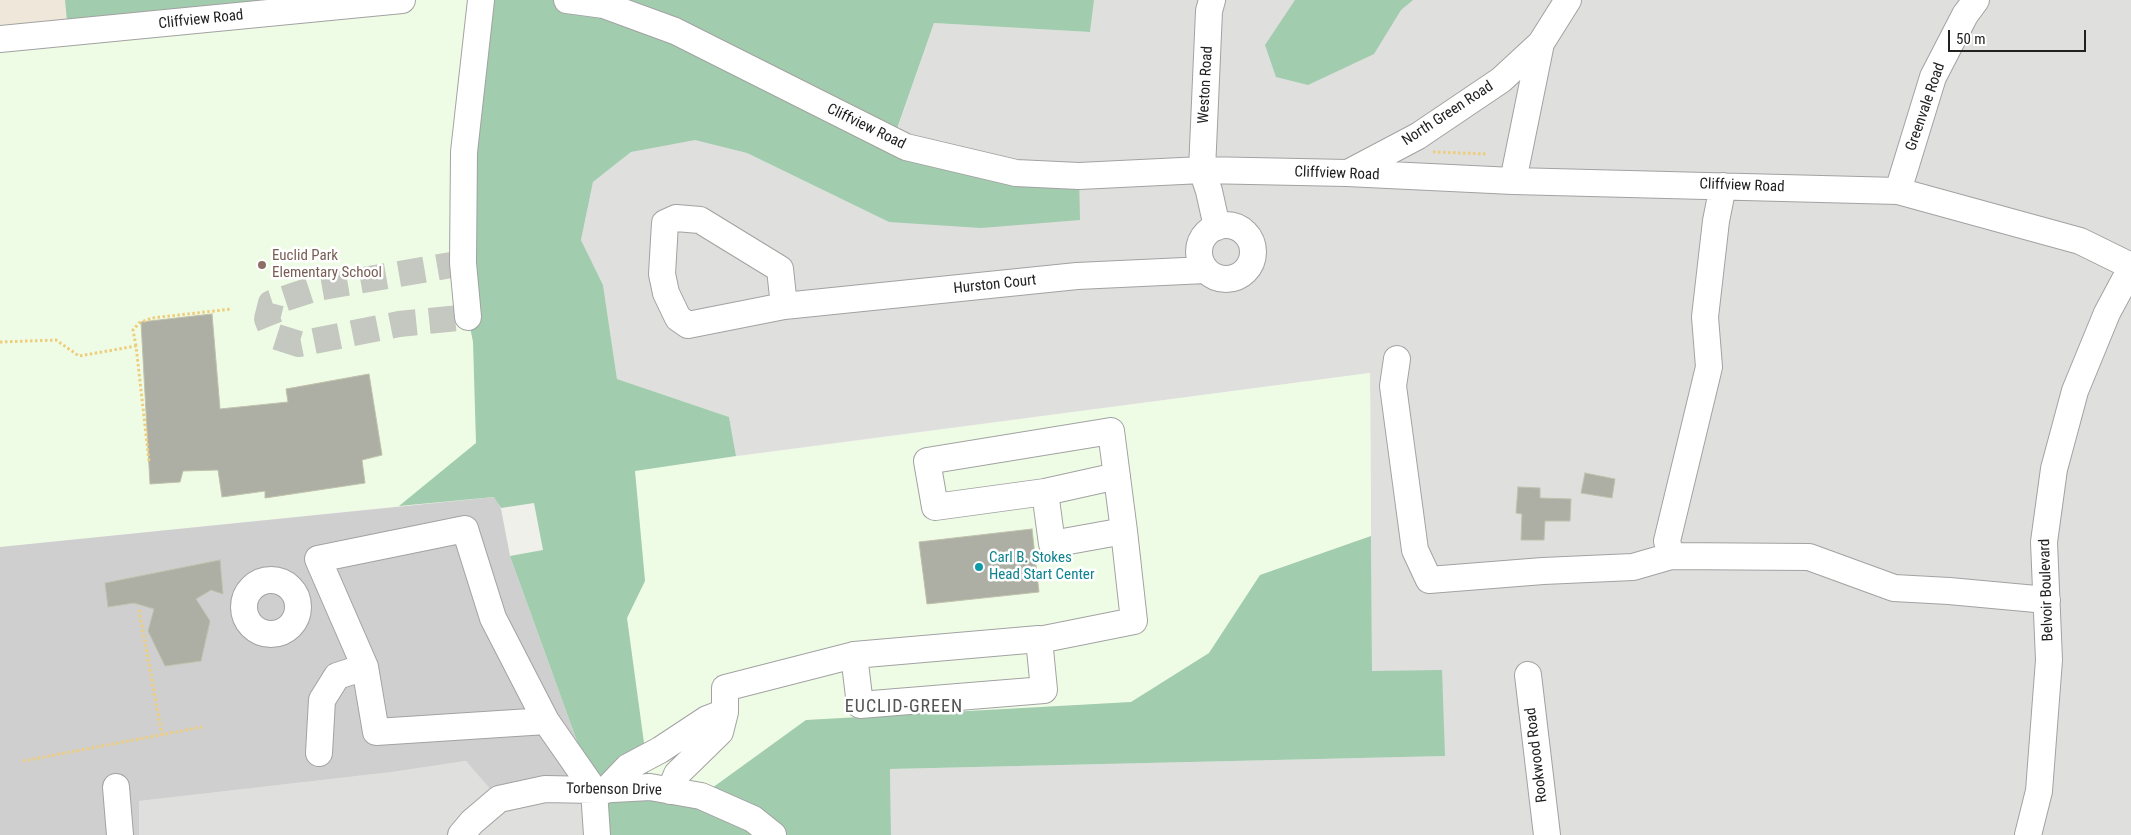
<!DOCTYPE html>
<html>
<head>
<meta charset="utf-8">
<style>
	body { margin:0 }
	#map { position:relative; width:2131px; height:835px; overflow:hidden; background:#eef0e9; font-family:"Roboto Condensed",sans-serif }
	canvas { display:block }
	.scale { position:absolute; left:1948px; top:30px; width:138px; height:22px; box-sizing:border-box; border:2px solid #212121; border-top:0; padding-left:6px; font-size:15px; line-height:18px; white-space:nowrap; color:#212121; -webkit-text-stroke:4px #fff; paint-order:stroke }
</style>
</head>
<body>
<div id="map">
<canvas width="2131" height="835"></canvas>
<div class="scale">50 m</div>
</div>
<script>
const context = document.querySelector('canvas').getContext('2d');
context.lineJoin = 'round';
function fillPath(path, color) {
  context.fillStyle = color;
  context.fill(path, 'evenodd');
}
function toPath(rows) {
  const path = new Path2D();
  for (const r of rows) {
    if (r.length === 3) {
      path.moveTo(r[0] + r[2], r[1]);
      path.arc(r[0], r[1], r[2], 0, 2 * Math.PI);
      continue;
    }
    path.moveTo(r[0], r[1]);
    for (let i = 2; i < r.length; i += 2) path.lineTo(r[i], r[i + 1]);
  }
  return path;
}
function strokePath(path, color, width, dash) {
  context.strokeStyle = color;
  context.lineWidth = width;
  context.lineCap = dash ? 'butt' : 'round';
  context.setLineDash(dash || []);
  context.stroke(path);
}
function label(font, color, halo, rows, align = 'center') {
  context.font = font + ' "Roboto Condensed",sans-serif';
  context.lineWidth = 5;
  context.setLineDash([]);
  context.textBaseline = 'middle';
  context.strokeStyle = halo;
  context.fillStyle = color;
  for (const [text, x, y, turn = 0] of rows) {
    context.save();
    context.translate(x, y);
    context.rotate((+turn || 0) * Math.PI / 180);
    context.textAlign = isNaN(turn) ? turn : align;
    if (halo) context.strokeText(text, 0, 0);
    context.fillText(text, 0, 0);
    context.restore();
  }
}
const residential = toPath([
	[1094,0,2131,0,2131,835,891,835,890,769,1444,756,1372,671,1370,373,736,456,729,417,617,379,603,285,581,240,593,182,631,152,695,139,747,153,889,222,893,141,934,23,1090,32],
	[467,761,499,799,594,790,597,835,139,835,138,801,392,772]
]);
const commercial = toPath([
	[0,0,65,0,68,32,0,39]
]);
const education = toPath([
	[401,0,496,0,547,491,0,547,0,39],
	[1370,373,1371,536,1260,575,1209,653,1131,702,806,720,701,796,650,787,627,618,645,581,635,470]
]);
const religious = toPath([
	[495,497,501,509,510,556,578,744,606,790,499,799,466,761,392,772,139,801,139,835,0,835,0,547]
]);
const forest = toPath([
	[65,0,266,0,267,13,68,32],
	[481,0,1094,0,1090,32,934,23,893,140,1079,176,1080,220,981,228,889,222,747,153,695,140,631,152,593,182,581,240,603,285,617,379,729,417,736,456,635,471,645,581,627,618,650,787,701,796,806,720,1131,702,1209,653,1260,575,1371,536,1372,671,1442,670,1445,756,890,769,891,835,597,835,606,789,578,744,510,556,543,550,534,503,501,508,494,497,399,506,476,443,473,342,468,317],
	[1295,0,1413,0,1401,10,1374,54,1308,85,1276,77,1265,45]
]);
const building = toPath([
	[212,314,220,409,288,402,286,389,369,374,382,455,362,460,365,483,265,498,265,491,222,497,218,470,183,471,180,482,150,484,141,322,212,314],
	[1585,473,1615,479,1612,498,1581,493,1585,473],
	[1518,487,1540,488,1540,498,1571,499,1570,521,1545,521,1544,540,1521,540,1522,514,1516,513,1518,487],
	[1032,529,1039,592,927,604,919,542,1032,529],
	[220,560,223,594,211,590,196,599,210,621,201,661,165,666,148,631,154,609,134,603,108,607,105,583,220,560]
]);
const minorTunnel = toPath([
	[463,263,317,288,271,303,267,319,274,336,299,344,399,324,468,317]
]);
const path = toPath([
	[1433,152,1488,154],
	[0,342,56,340,79,356,136,346,149,461],
	[136,346,133,330,139,323,152,318,232,309],
	[139,610,162,735],
	[23,761,202,727]
]);
const minor = toPath([
	[567,0,604,5,675,31,906,147,1016,173,1079,176,1202,170,1347,173,1513,181,1898,191,2080,241,2131,266],
	[1212,0,1209,11,1202,170,1209,191,1217,227],
	[0,39,402,0],
	[1348,173,1418,136,1501,80,1541,43,1568,0],
	[1513,181,1541,43],
	[1723,186,1716,221,1705,317,1709,367,1667,541,1671,556,1809,557,1894,588,1949,591,2047,600],
	[1898,191,1933,77,1965,15,1976,0],
	[1226,252,27],
	[784,306,780,269,700,220,676,218,665,223,662,274,666,293,678,318,688,325,784,306,1077,276,1206,270],
	[468,317,463,263,464,152,481,0],
	[1397,359,1393,386,1415,550,1429,580,1543,571,1633,567,1671,556],
	[1045,492,1117,476],
	[271,607,27],
	[1039,640,1134,621,1124,531,1111,431,927,461,935,507,1045,492,1052,544,1124,531],
	[1528,675,1547,835],
	[546,721,493,618,465,529,318,559,365,667,376,732,546,721,594,790,597,835],
	[319,753,322,700,337,676,365,667],
	[116,787,120,835],
	[606,790,628,767,660,750,707,719,725,712],
	[670,791,677,774,720,732,725,712,725,688,854,655,1039,639,1044,690,860,705,854,655],
	[461,835,472,822,499,799,545,789,594,790,650,787,701,796,753,819,773,835],
	[2028,835,2039,791,2049,660,2044,542,2054,469,2075,391,2107,313,2131,268]
]);
const markers = [
	[262,265,5,"#8d6e63"],
	[979,567,5,"#0f9aa8"]
];
const streetNames = [
	["Cliffview Road",201,20,-6],
	["Weston Road",1206,85,-87],
	["Greenvale Road",1926,107,-71],
	["North Green Road",1448,114,-33],
	["Cliffview Road",866,127,26],
	["Cliffview Road",1337,174,2],
	["Cliffview Road",1742,186,2],
	["Hurston Court",995,285,-6],
	["Belvoir Boulevard",2047,590,-92],
	["Rookwood Road",1537,755,-97],
	["Torbenson Drive",614,790,1]
];
const educationNames = [
	["Euclid Park",272,256],
	["Elementary School",272,273]
];
const cultureNames = [
	["Carl B. Stokes",989,558],
	["Head Start Center",989,575]
];
const quarterNames = [
	["EUCLID-GREEN",904,707]
];
fillPath(residential, '#dfdfde');
fillPath(commercial, '#efe8da');
fillPath(education, '#effce5');
fillPath(religious, '#cfcfcf');
fillPath(forest, '#a1ccae');
fillPath(building, '#aeafa4');
strokePath(building, '#c0c1ac', 1);
strokePath(minorTunnel, '#c5c7c1', 26, [26, 13]);
strokePath(minor, '#a2a2a2', 28);
strokePath(path, '#eecd7c', 3, [2.5, 2.5]);
strokePath(minor, '#fff', 26);
for (const [x, y, r, color] of markers) {
  const dot = new Path2D();
  dot.arc(x, y, r, 0, 2 * Math.PI);
  context.fillStyle = color;
  context.fill(dot);
  strokePath(dot, '#fff', 2);
}
label('15px', '#212121', '#fff', streetNames);
label('15px', '#785e54', '#fff', educationNames, 'left');
label('15px', '#0d838f', '#fff', cultureNames, 'left');
context.letterSpacing = '1px';
label('18px', '#545454', '#fff', quarterNames);
context.letterSpacing = '0px';
</script>
</body>
</html>
